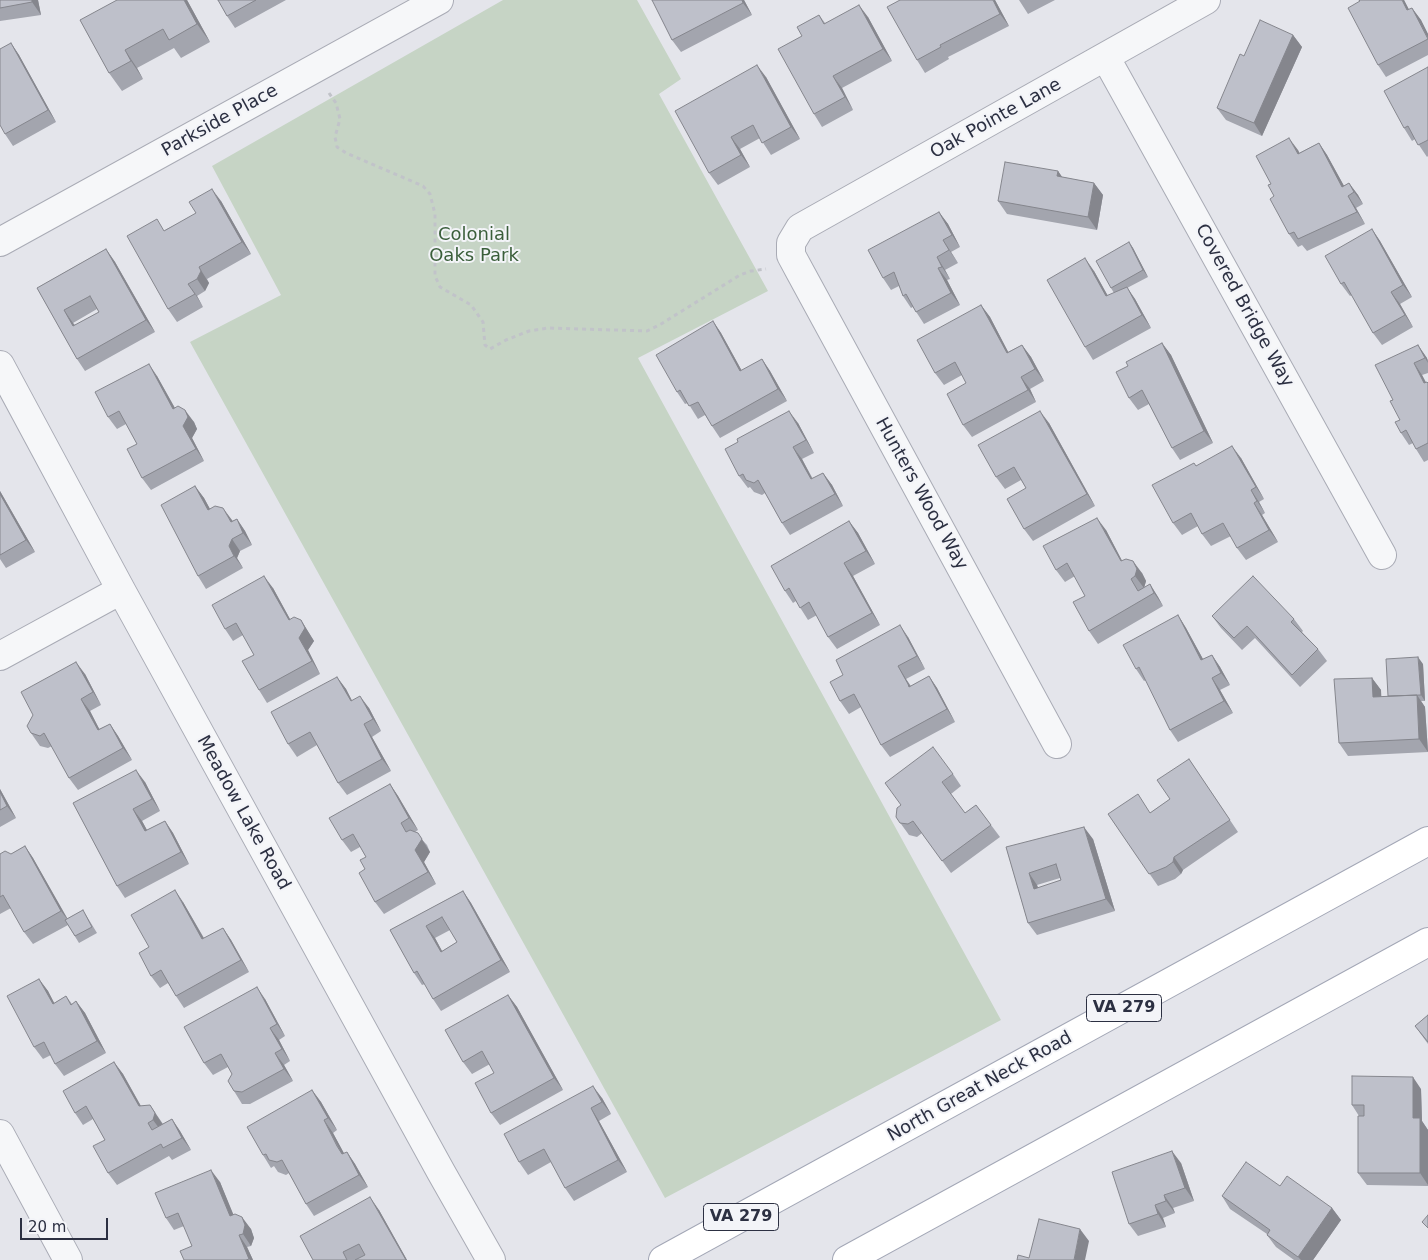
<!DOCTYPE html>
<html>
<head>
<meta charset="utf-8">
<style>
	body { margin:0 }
	#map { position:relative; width:1428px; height:1260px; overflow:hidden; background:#e4e5eb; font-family:"DejaVu Sans",sans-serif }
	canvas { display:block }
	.scale { position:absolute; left:20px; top:1218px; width:88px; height:22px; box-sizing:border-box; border:2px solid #2c3042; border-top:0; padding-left:6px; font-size:15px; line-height:18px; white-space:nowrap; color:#2c3042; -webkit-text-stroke:4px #f3f4f8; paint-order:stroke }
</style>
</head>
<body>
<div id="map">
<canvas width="1428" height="1260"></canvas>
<div class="scale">20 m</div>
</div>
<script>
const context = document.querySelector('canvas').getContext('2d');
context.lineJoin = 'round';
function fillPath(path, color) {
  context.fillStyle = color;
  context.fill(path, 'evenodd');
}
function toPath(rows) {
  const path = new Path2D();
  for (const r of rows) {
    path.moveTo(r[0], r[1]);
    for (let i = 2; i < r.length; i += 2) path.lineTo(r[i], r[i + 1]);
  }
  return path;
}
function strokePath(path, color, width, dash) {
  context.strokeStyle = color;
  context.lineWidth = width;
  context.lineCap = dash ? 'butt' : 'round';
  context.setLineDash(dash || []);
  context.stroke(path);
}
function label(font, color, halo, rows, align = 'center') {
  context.font = font + ' "DejaVu Sans",sans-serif';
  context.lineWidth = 4;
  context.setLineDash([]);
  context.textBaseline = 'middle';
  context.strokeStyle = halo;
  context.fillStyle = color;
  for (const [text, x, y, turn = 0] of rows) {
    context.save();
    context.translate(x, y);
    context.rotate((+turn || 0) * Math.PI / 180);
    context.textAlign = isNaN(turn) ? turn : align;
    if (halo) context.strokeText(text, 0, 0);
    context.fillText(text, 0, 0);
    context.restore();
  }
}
const green = toPath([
	[503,0,637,0,681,79,659,94,768,291,638,358,1001,1020,665,1198,190,342,281,295,212,166]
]);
const path = toPath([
	[329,93,336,103,340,119,335,137,337,147,346,153,423,186,430,194,435,214,435,276,440,287,471,305,483,322,485,345,490,349,506,340,529,331,548,328,647,331,661,324,740,275,751,271,766,269]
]);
const minor = toPath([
	[1106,58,1382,555],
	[0,242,439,0],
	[0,365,121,590,441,1172,491,1260],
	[0,656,121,590],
	[1057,744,798,268,791,255,791,243,800,228,1206,0],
	[0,1134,68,1260]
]);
const major = toPath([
	[663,1260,1428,841],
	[847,1260,1428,942]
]);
const wall = toPath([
	[0,0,38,0,41,15,0,21],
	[187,0,210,42,181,58,174,48,137,68,143,79,122,91,109,73,80,20],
	[218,0,286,0,235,28,227,16],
	[653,0,744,0,752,15,681,52,672,40],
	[995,0,1009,26,948,57,949,59,925,73,917,60],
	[1019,0,1055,0,1028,14],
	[1404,0,1409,10,1412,8,1421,20,1428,34,1428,55,1386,77,1378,65],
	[819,15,825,23,868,17,892,61,842,88,853,110,822,127,814,114,802,36],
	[1293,35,1302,47,1262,136,1226,120,1217,108,1244,56],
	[11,43,19,55,56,122,13,146,5,134],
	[1428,67,1428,156,1427,157,1415,139,1412,141,1404,128],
	[766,77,800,139,771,155,760,138,740,149,750,167,718,185,709,173],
	[1319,143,1327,155,1344,186,1349,183,1358,195,1363,204,1356,208,1365,224,1307,251,1302,245,1298,247,1289,234,1274,196,1271,184,1298,150,1299,153],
	[1058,171,1062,177,1094,183,1103,195,1097,230,1007,214,998,201],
	[221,201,251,254,207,279,209,283,205,291,197,296,203,307,177,322,168,309,165,230],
	[939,212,948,224,960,247,951,252,958,263,945,270,950,279,947,280,960,305,924,324,913,307,911,308,903,296,899,286,891,290,883,278],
	[1372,229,1380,241,1412,297,1400,304,1413,327,1382,345,1373,333,1352,295,1350,296,1341,284],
	[1129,242,1133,248,1148,277,1127,288,1135,299,1151,328,1093,360,1085,347,1094,271,1108,296,1114,293,1111,288],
	[106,249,115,262,155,332,85,371,77,359,37,288],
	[97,309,99,312,75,325,73,323],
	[981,305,990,317,1008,352,1022,345,1031,357,1044,381,1030,389,1036,402,972,437,963,425,966,383,962,375,944,385,935,373],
	[713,321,721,333,742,371,762,359,770,371,787,401,720,438,712,426,705,415,698,419,688,403,685,404,677,392],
	[1162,343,1171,355,1213,443,1180,460,1172,448,1149,404,1138,410,1129,398,1128,366],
	[1418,345,1428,360,1428,373,1422,375,1426,382,1428,383,1428,460,1424,462,1416,449,1413,443,1409,445,1401,433,1400,420,1393,400],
	[157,376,175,408,194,422,197,429,192,438,204,461,151,490,142,478,137,444,126,424,117,429,108,417],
	[798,423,814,453,802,459,813,479,823,473,832,485,843,506,790,535,782,523,765,493,762,495,754,492,750,487,748,488,739,476],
	[1049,423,1095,506,1033,541,1024,529,1026,488,1021,480,1005,489,996,477],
	[1241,458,1264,499,1259,502,1265,513,1262,515,1278,542,1246,560,1237,548,1231,536,1211,546,1202,534,1198,526,1182,535,1173,523,1196,466],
	[195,486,204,498,210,509,232,521,237,519,245,531,252,545,240,551,237,558,243,568,206,589,198,576],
	[0,491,35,552,6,568,0,559],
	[849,521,858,533,875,564,853,576,880,625,837,649,828,637,817,615,808,620,796,601,793,603,785,591],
	[1106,530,1122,561,1142,573,1146,581,1144,588,1150,584,1158,597,1163,606,1098,644,1089,631,1085,596,1075,576,1065,582,1056,570],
	[273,588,290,619,301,620,314,641,308,650,320,674,267,703,259,690,254,655,243,635,233,641,225,629],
	[1178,615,1186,628,1203,659,1212,655,1220,667,1230,685,1220,690,1233,713,1178,742,1170,730,1146,680,1144,681,1136,669],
	[1212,616,1294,619,1303,631,1302,632,1318,649,1327,661,1300,687,1255,638,1242,650,1221,628],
	[908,637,925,669,906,679,911,686,929,676,937,688,955,722,890,757,881,745,861,707,849,714,840,701],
	[1423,664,1425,701,1421,701,1425,707,1428,752,1348,756,1339,743,1372,678,1381,690,1381,697,1388,696],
	[85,674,101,705,90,711,99,729,110,724,118,736,132,760,78,790,69,778,52,746,48,748,40,746,31,733],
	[337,677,346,689,352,701,369,708,381,731,372,737,391,771,347,795,338,783,317,745,297,757,288,744],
	[1189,759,1238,832,1183,870,1181,874,1175,879,1158,886,1108,814,1150,813,1170,799],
	[953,774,961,786,951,794,965,813,976,805,1000,837,951,873,922,833,917,837,909,835,896,817],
	[145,782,160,811,142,821,147,830,165,821,173,833,189,864,125,898,117,886,73,803],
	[390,784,398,796,418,830,415,832,427,845,430,852,424,862,436,884,384,914,375,902,365,869,366,857,360,847,351,852,342,840],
	[0,789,16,818,0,827],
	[1093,839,1115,911,1037,935,1028,923,1006,847],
	[1060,878,1061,880,1038,888,1037,885],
	[25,846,33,858,67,919,83,910,97,933,79,943,68,925,33,944,24,932,11,908,0,914,0,854,11,854],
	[463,891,471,903,510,972,441,1011,433,999,425,984,422,985,414,973,390,930],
	[450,930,457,942,442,951,435,938],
	[183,902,204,938,223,928,231,940,249,972,184,1008,176,996,168,983,160,988,151,976,149,947],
	[39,979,48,991,54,1003,66,996,72,1004,76,1001,85,1013,106,1053,64,1076,55,1064,51,1055,43,1059,34,1047],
	[508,995,517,1007,563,1090,500,1125,491,1113,494,1073,490,1064,472,1074,463,1062],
	[265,999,285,1036,279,1040,290,1061,284,1065,293,1081,250,1104,242,1104,234,1091,232,1074,228,1067,213,1075,204,1063],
	[1428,1015,1428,1044,1415,1026],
	[114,1062,123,1074,141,1106,150,1105,163,1124,172,1119,180,1131,191,1150,172,1160,169,1156,117,1185,108,1173,105,1140,93,1119,83,1125,75,1113],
	[1421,1089,1422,1121,1428,1130,1428,1186,1367,1185,1358,1173,1359,1116,1352,1105],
	[312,1090,321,1102,337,1130,333,1133,344,1154,347,1152,355,1164,368,1187,314,1216,306,1204,289,1173,286,1175,278,1172,274,1166,271,1168,263,1155],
	[602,1098,611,1114,599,1121,627,1172,574,1201,565,1188,551,1162,528,1175,519,1162],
	[1181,1163,1194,1201,1173,1208,1175,1213,1163,1218,1166,1227,1138,1236,1129,1224],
	[220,1182,233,1215,251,1229,254,1238,251,1246,247,1247,253,1260,184,1260,192,1246,184,1226,174,1230,166,1218],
	[1280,1186,1332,1208,1341,1220,1313,1260,1294,1260,1276,1247,1267,1235,1267,1234,1230,1209,1222,1196],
	[379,1210,407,1260,313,1260]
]);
const shadedWall = toPath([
	[32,0,38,0,41,15,32,2],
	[184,0,187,0,210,42,197,24],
	[742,0,744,0,752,15,743,3],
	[993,0,995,0,1009,26,1000,14],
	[1402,0,1404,0,1416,23,1407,10],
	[859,5,868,17,892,61,883,49],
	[1412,8,1421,20,1428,34,1428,38],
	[1293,35,1302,47,1262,136,1254,123],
	[11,43,19,55,56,122,48,110],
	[125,50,137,68,143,79,131,61],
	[757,65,766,77,800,139,791,127],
	[833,76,842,88,853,110,845,97],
	[731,137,740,149,750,167,741,155],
	[1289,138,1298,150,1306,167,1298,154],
	[1319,143,1327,155,1349,195,1342,187],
	[1058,171,1067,184,1057,176],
	[1094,183,1103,195,1097,230,1088,217],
	[1349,183,1358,195,1363,204,1354,192],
	[212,189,221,201,251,254,242,242],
	[1348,196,1356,208,1365,224,1357,212],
	[939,212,948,224,960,247,952,235],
	[1372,229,1380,241,1412,297,1403,285],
	[943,240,951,252,958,263,949,250],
	[1129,242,1133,248,1148,277,1143,270],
	[106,249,115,262,155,332,146,320],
	[937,257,945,270,950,279,942,267],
	[1085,258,1094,271,1115,309,1106,296],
	[199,267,209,283,205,291,197,279],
	[938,268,947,280,960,305,951,293],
	[188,284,197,296,203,307,195,294],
	[1127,287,1135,299,1151,328,1142,315],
	[1391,292,1400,304,1413,327,1405,315],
	[981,305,990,317,1015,365,1007,353],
	[64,310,73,323,82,338,73,326],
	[713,321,721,333,749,384,740,371],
	[1162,343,1171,355,1213,443,1204,431],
	[1022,345,1031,357,1044,381,1035,369],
	[1418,345,1427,358,1428,363,1425,358],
	[762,359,770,371,787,401,778,389],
	[1414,363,1422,375,1428,387,1424,383],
	[149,364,157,376,182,421,173,409],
	[1021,377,1030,389,1036,402,1028,390],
	[185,410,194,422,197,429,192,438,204,461,196,449,183,426],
	[789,411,798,423,814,453,806,440],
	[1040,411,1049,423,1095,506,1087,494],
	[1232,446,1241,458,1264,499,1256,487],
	[793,447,802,459,819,492,811,479],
	[823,473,832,485,843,506,835,494],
	[195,486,204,498,217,522,208,510],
	[1251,490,1259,502,1265,513,1257,501],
	[0,491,35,552,26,540,0,494],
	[1254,503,1262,515,1278,542,1269,530],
	[223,508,232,520,239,534,231,522],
	[1097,518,1106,530,1129,574,1121,561],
	[237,519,245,531,252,545,243,533],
	[849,521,858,533,875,564,866,551],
	[232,539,240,551,237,558,243,568,234,556,229,546],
	[1133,561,1142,573,1146,581,1144,588,1135,576],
	[844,563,853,576,880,625,872,613],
	[264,576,273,588,297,632,289,620],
	[1150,584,1158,597,1163,606,1154,593],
	[1178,615,1186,628,1210,672,1201,660],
	[301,620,314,641,308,650,320,674,312,661,299,638],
	[900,625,908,637,925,669,917,656],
	[1212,655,1220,667,1230,685,1221,673],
	[1418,657,1423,664,1425,701,1421,695],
	[76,662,85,674,101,705,93,692],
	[898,666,906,679,918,699,909,687],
	[929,676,937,688,955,722,947,709],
	[337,677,346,689,359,714,351,701],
	[1212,678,1220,690,1233,713,1224,701],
	[1372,678,1381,690,1382,709,1373,697],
	[1417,695,1425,707,1428,752,1419,739],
	[360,696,369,708,381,731,373,719],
	[81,699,90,711,106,742,98,730],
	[110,724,118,736,132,760,123,748],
	[364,724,372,737,391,771,382,759],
	[136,770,145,782,160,811,152,799],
	[390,784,398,796,418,830,409,818],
	[0,789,16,818,7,806,0,792],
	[133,809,142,821,154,843,145,831],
	[165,821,173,833,189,864,181,852],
	[1084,827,1093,839,1115,911,1106,899],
	[418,833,430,852,424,862,436,884,428,872,415,850],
	[25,846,33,858,70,923,61,911],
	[1174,857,1183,870,1181,874,1173,862],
	[1029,873,1037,885,1043,901,1034,889],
	[175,890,183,902,211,951,202,939],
	[463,891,471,903,510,972,501,960],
	[426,926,435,938,449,964,441,952],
	[223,928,231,940,249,972,241,960],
	[39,979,48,991,61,1016,53,1004],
	[257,987,265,999,285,1036,277,1024],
	[508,995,517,1007,563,1090,554,1078],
	[76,1001,85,1013,106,1053,97,1041],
	[270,1028,279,1040,290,1061,282,1049],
	[275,1053,284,1065,293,1081,284,1069],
	[114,1062,123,1074,148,1119,139,1106],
	[1413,1077,1421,1089,1422,1121,1428,1130,1428,1185,1420,1173,1413,1118],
	[593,1086,602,1098,611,1114,602,1102],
	[312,1090,321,1102,337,1130,328,1118],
	[150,1105,163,1125,162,1132,153,1120],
	[591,1108,599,1121,627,1172,618,1160],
	[172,1119,180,1131,191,1150,182,1138],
	[324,1120,333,1133,351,1166,342,1154],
	[1172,1151,1181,1163,1194,1201,1185,1188],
	[347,1152,355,1164,368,1187,359,1175],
	[211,1170,220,1182,239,1228,230,1216],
	[1164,1195,1173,1208,1175,1213,1166,1201],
	[370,1197,379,1210,407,1260,406,1260],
	[1155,1205,1163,1218,1166,1227,1158,1214],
	[1332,1208,1341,1220,1313,1260,1301,1260,1298,1257],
	[242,1217,251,1229,254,1238,251,1246,243,1234],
	[1080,1229,1089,1241,1085,1260,1074,1260],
	[239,1235,247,1247,253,1260,250,1260,249,1259]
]);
const building = toPath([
	[0,0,32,0,32,2,0,8,0,0],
	[117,0,184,0,197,24,169,40,163,29,125,50,131,61,109,73,80,20,117,0],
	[218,0,256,0,227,16,218,0],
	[652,0,742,0,743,3,672,40,652,0],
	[900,0,993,0,1000,14,940,45,941,47,917,60,887,7,900,0],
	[1359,0,1402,0,1407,10,1412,8,1428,39,1378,65,1348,8,1360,1,1359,0],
	[859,5,883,49,833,76,845,97,814,114,778,49,802,36,797,27,819,15,824,24,859,5],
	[1260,20,1293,35,1254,123,1217,108,1240,54,1244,56,1260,20],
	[11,43,48,110,5,134,0,125,0,49,11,43],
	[757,65,791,127,762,143,753,125,731,137,741,155,709,173,675,111,757,65],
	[1428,67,1428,140,1418,145,1408,126,1404,128,1384,91,1428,67],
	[1289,138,1298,154,1319,143,1342,187,1349,183,1354,192,1348,196,1357,212,1298,239,1294,232,1289,234,1270,199,1274,196,1268,185,1271,184,1256,156,1289,138],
	[1005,162,1058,171,1057,176,1094,183,1088,217,998,201,1005,162],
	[212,189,242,242,199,267,201,271,197,279,188,284,195,294,168,309,127,236,157,219,164,231,196,213,189,202,212,189],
	[939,212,952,235,943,240,949,250,937,257,942,267,938,268,951,293,916,312,906,294,903,296,894,272,883,278,868,250,939,212],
	[1372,229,1403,285,1391,292,1405,315,1373,333,1344,282,1341,284,1325,256,1372,229],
	[1129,242,1143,270,1111,288,1096,261,1129,242],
	[106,249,146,320,77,359,37,288,106,249],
	[90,296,99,312,73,326,64,310,90,296],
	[1085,258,1106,296,1127,287,1142,315,1085,347,1047,280,1085,258],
	[981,305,1007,353,1022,345,1035,369,1021,377,1028,390,963,425,947,394,966,383,955,362,935,373,917,340,981,305],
	[713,321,740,371,762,359,778,389,712,426,698,402,689,406,680,390,677,392,656,355,713,321],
	[1162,343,1204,431,1172,448,1142,390,1129,398,1116,372,1128,366,1126,362,1162,343],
	[1418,345,1425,358,1414,363,1424,383,1427,382,1428,383,1428,443,1416,449,1406,430,1401,433,1395,422,1400,420,1390,401,1393,400,1375,365,1418,345],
	[149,364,173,409,178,406,185,410,188,417,183,426,196,449,142,478,127,449,137,444,119,411,108,417,95,392,149,364],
	[789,411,806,440,793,447,811,479,823,473,835,494,782,523,758,480,754,483,746,480,743,474,739,476,725,449,738,442,737,439,789,411],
	[1040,411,1087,494,1024,529,1007,499,1026,488,1014,467,996,477,978,445,1040,411],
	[1232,446,1256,487,1251,490,1257,501,1254,503,1269,530,1237,548,1223,523,1202,534,1191,513,1173,523,1152,485,1194,463,1196,466,1232,446],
	[195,486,208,510,215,506,223,508,231,522,237,519,243,533,232,539,229,546,234,556,198,576,161,505,195,486],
	[0,494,26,540,0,555,0,494],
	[1097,518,1121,561,1126,559,1133,561,1137,569,1135,576,1131,579,1138,591,1150,584,1154,593,1089,631,1073,602,1085,596,1067,563,1056,570,1043,546,1097,518],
	[849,521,866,551,844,563,872,613,828,637,809,602,800,608,789,588,785,591,771,566,849,521],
	[264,576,289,620,294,617,301,620,305,628,299,638,312,661,259,690,242,661,254,655,236,623,225,629,212,605,264,576],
	[1253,576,1294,619,1291,622,1318,649,1292,675,1247,626,1234,638,1212,616,1253,576],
	[1178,615,1201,660,1212,655,1221,673,1212,678,1224,701,1170,730,1139,667,1136,669,1123,645,1178,615],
	[900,625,917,656,898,666,908,684,909,687,929,676,947,709,881,745,854,694,840,701,830,682,843,675,836,660,900,625],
	[1418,657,1421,695,1388,696,1386,659,1418,657],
	[76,662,93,692,81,699,98,730,110,724,123,748,69,778,44,733,40,736,31,733,27,726,33,715,21,692,76,662],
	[337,677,351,701,360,696,373,719,364,724,382,759,338,783,310,732,288,744,271,712,337,677],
	[1372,678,1373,697,1417,695,1419,739,1339,743,1334,679,1372,678],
	[933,747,953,774,942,782,965,813,976,805,991,825,942,861,913,821,908,824,900,823,896,817,897,808,901,805,885,783,933,747],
	[1189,759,1230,820,1174,857,1173,862,1166,867,1149,874,1108,814,1138,794,1150,813,1170,799,1157,780,1189,759],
	[136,770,152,799,133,809,145,831,165,821,181,852,117,886,73,803,136,770],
	[390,784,409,818,401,823,406,832,410,830,418,833,422,839,415,850,428,872,375,902,359,873,365,869,360,860,366,857,353,834,342,840,329,818,390,784],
	[0,792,7,806,0,810,0,792],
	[1084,827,1106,899,1028,923,1006,847,1084,827],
	[1056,864,1061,880,1034,889,1029,873,1056,864],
	[25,846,61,911,24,932,3,895,0,897,0,854,5,851,11,854,25,846],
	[175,890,202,939,223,928,241,960,176,996,161,970,151,976,139,953,149,947,131,915,175,890],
	[463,891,501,960,433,999,417,971,414,973,390,930,463,891],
	[442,917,457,942,441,952,426,926,442,917],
	[83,910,92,927,75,936,65,920,83,910],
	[39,979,53,1004,66,996,71,1005,76,1001,97,1041,55,1064,44,1042,34,1047,7,996,39,979],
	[257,987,277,1024,270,1028,282,1049,275,1053,284,1069,242,1092,234,1091,228,1081,232,1074,221,1054,204,1063,184,1027,257,987],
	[508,995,554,1078,491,1113,475,1083,494,1073,482,1051,463,1062,445,1030,508,995],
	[1428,1015,1428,1042,1415,1026,1428,1015],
	[114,1062,139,1106,150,1105,155,1113,153,1120,148,1123,152,1130,172,1119,182,1138,163,1148,161,1144,108,1173,93,1146,105,1140,86,1106,75,1113,63,1091,114,1062],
	[1352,1076,1413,1077,1413,1118,1420,1118,1420,1173,1358,1173,1358,1116,1364,1116,1364,1105,1352,1105,1352,1076],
	[593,1086,602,1102,591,1108,618,1160,565,1188,544,1149,519,1162,504,1134,593,1086],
	[312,1090,328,1118,324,1120,337,1146,342,1154,347,1152,359,1175,306,1204,282,1160,277,1162,269,1160,266,1154,263,1155,247,1127,312,1090],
	[1172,1151,1185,1188,1164,1195,1166,1201,1155,1205,1158,1214,1129,1224,1112,1172,1172,1151],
	[1246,1162,1280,1186,1287,1176,1332,1208,1298,1257,1267,1235,1270,1230,1222,1196,1246,1162],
	[211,1170,230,1216,235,1214,242,1217,245,1225,243,1234,239,1235,249,1259,246,1260,184,1260,180,1251,192,1246,178,1213,166,1218,155,1193,211,1170],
	[370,1197,406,1260,355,1260,365,1255,359,1244,343,1252,347,1260,313,1260,300,1236,370,1197],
	[1428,1215,1428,1228,1422,1222,1428,1215],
	[1039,1219,1080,1229,1074,1260,1017,1260,1018,1255,1029,1258,1039,1219]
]);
const shields = [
	[1124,1008,75],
	[741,1217,75]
];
const shieldNames = [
	["VA 279",1124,1008],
	["VA 279",741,1217]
];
const streetNames = [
	["Oak Pointe Lane",996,119,-29],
	["Parkside Place",220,121,-29],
	["Covered Bridge Way",1244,306,61],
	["Hunters Wood Way",921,494,61],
	["Meadow Lake Road",243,813,61],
	["North Great Neck Road",980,1087,-29]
];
const parkNames = [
	["Colonial",474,235],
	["Oaks Park",474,256]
];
fillPath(green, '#c6d4c5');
strokePath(minor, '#a9abb5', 30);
strokePath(major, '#a3a7b6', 30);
strokePath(path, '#c1c3c9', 3, [4, 4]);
strokePath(minor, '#f6f7f9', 28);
strokePath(major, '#fff', 28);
fillPath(wall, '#a3a5ae');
fillPath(shadedWall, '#85868d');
fillPath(building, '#bec0ca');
strokePath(building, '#85868d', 1);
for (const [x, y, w] of shields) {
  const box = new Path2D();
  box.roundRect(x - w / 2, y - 13.5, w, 27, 4);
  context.fillStyle = '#f3f4f8';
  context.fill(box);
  strokePath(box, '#2c3042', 1);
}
label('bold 16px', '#2c3042', null, shieldNames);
label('18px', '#2c3042', '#f3f4f8', streetNames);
label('18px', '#3a5e3a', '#f3f4f8', parkNames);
</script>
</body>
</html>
